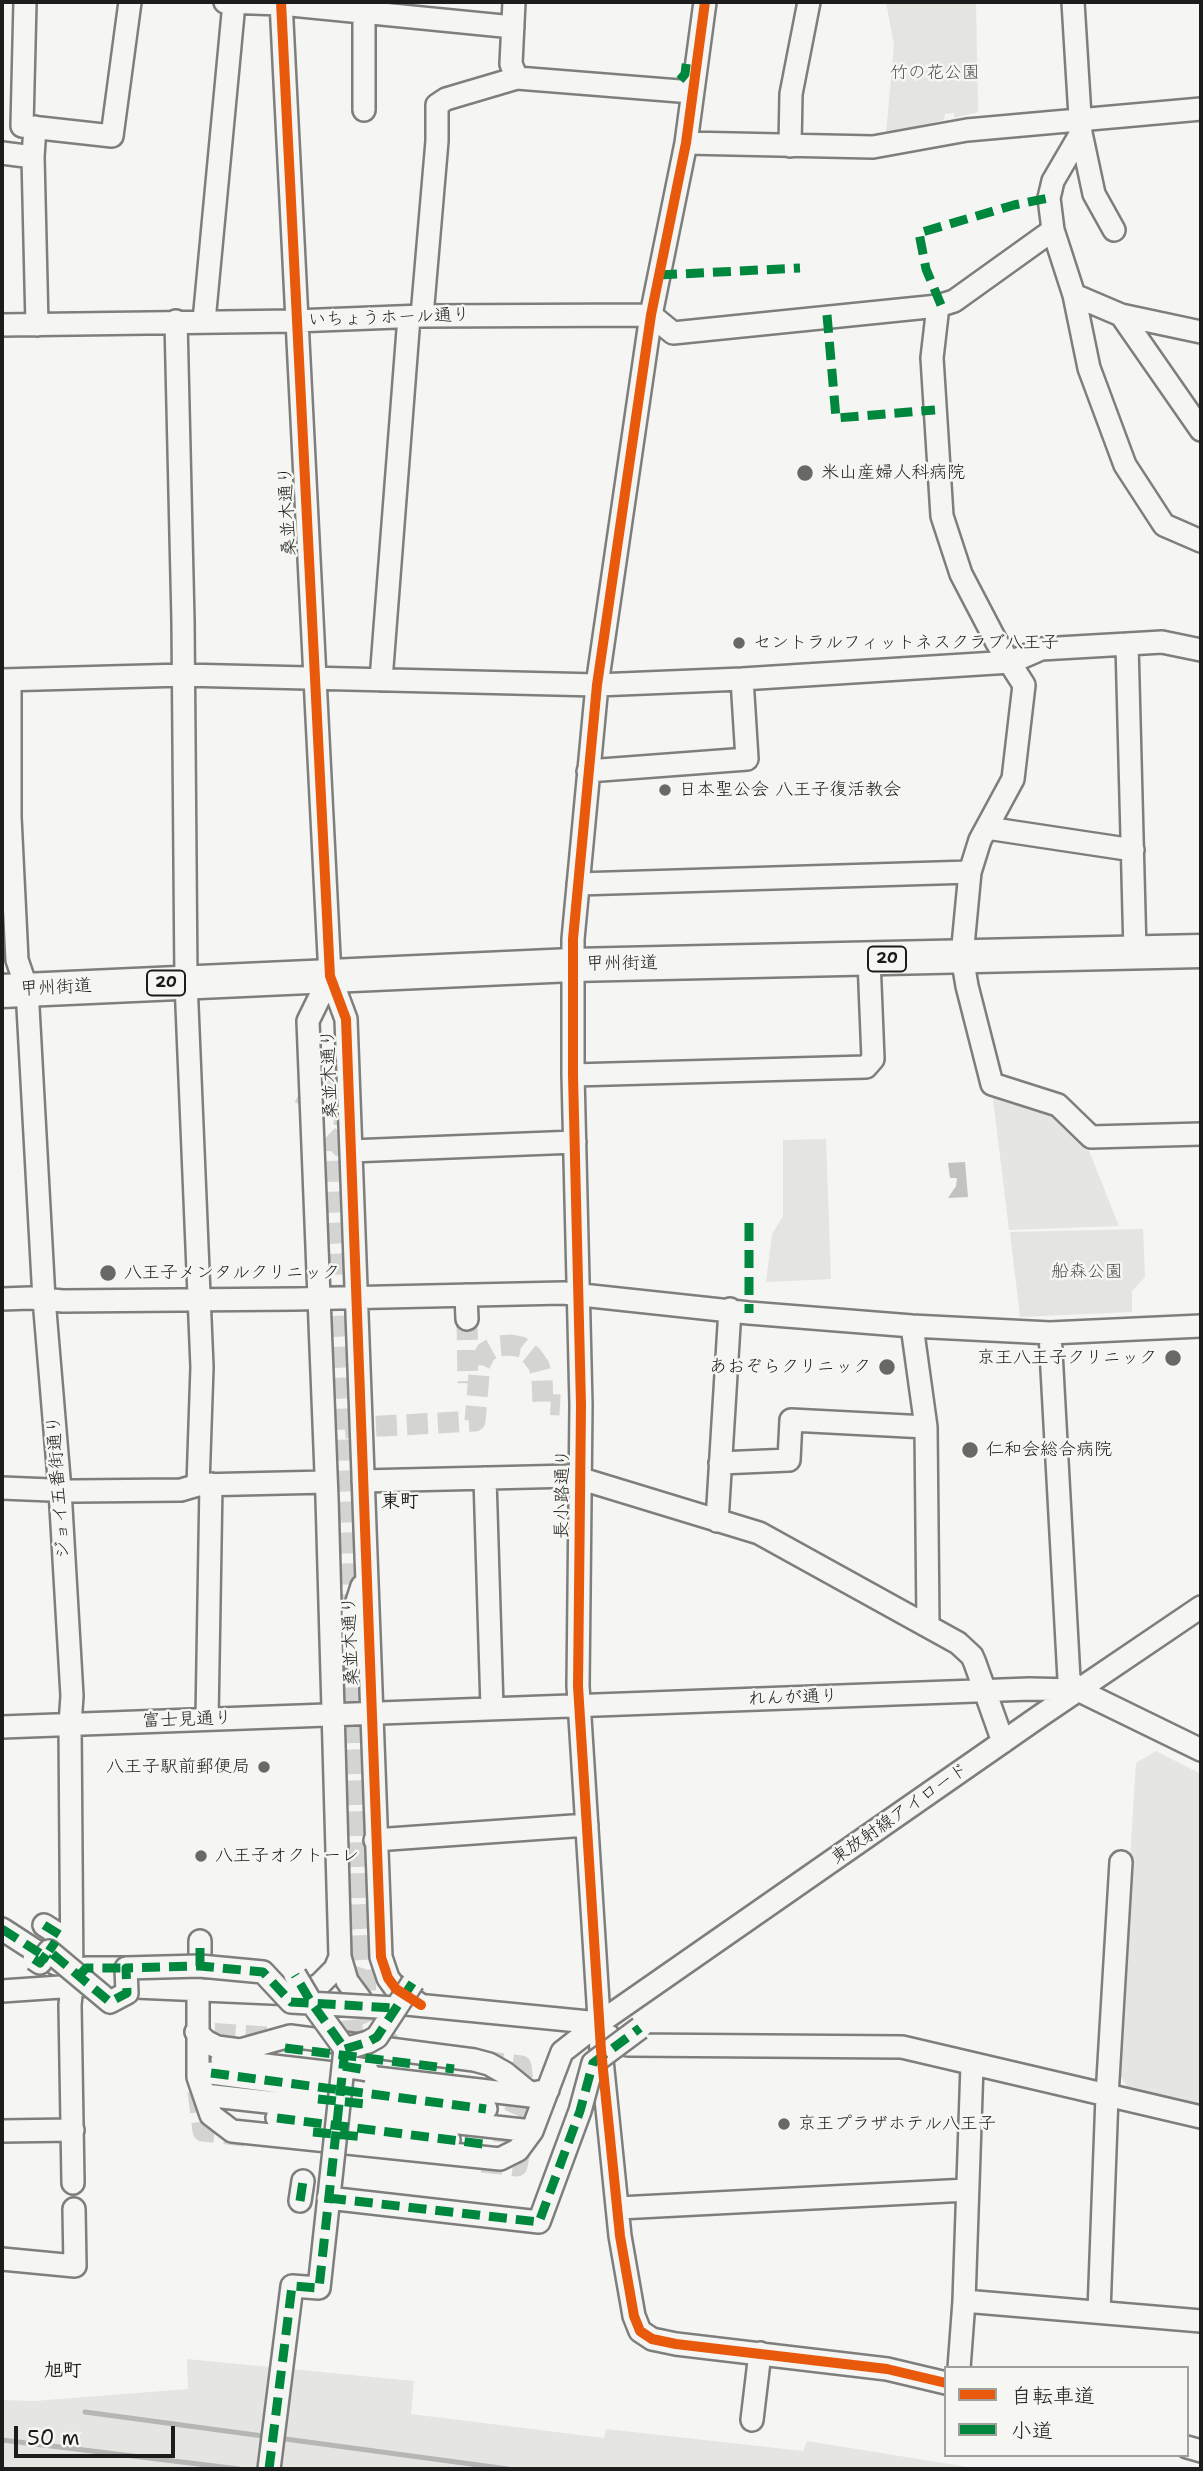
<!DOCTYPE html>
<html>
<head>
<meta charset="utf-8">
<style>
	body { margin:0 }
	#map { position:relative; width:1203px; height:2471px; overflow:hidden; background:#f5f5f3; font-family:"Shantell Sans","Klee One",sans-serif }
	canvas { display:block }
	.frame { position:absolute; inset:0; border:4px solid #1c1c1c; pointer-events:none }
	.legend { position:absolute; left:944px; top:2366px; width:245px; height:91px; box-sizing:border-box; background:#f6f6f2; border:2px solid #9f9f9c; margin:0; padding:9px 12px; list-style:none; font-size:21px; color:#1c1c1c }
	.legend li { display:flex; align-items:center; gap:14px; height:35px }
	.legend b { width:35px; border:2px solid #9f9f9c }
	.scale { position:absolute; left:14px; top:2426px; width:161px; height:32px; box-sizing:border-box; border:4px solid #1c1c1c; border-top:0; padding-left:9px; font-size:21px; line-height:24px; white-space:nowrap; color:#1c1c1c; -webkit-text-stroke:5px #f6f6f2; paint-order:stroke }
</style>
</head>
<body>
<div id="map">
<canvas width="1203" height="2471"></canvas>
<div class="frame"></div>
<ul class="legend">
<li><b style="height:9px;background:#e8590c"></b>自転車道</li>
<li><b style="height:9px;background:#00873e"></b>小道</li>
</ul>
<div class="scale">50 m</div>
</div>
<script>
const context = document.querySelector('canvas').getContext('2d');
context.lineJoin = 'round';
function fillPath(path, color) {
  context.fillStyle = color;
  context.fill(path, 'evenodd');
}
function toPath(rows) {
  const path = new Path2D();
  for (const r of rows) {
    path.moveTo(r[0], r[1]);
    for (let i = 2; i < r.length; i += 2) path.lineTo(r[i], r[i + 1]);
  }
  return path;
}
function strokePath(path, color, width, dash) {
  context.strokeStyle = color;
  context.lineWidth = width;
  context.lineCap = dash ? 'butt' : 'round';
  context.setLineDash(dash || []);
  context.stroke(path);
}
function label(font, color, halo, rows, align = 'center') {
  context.font = font + ' "Shantell Sans","Klee One",sans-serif';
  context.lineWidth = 5;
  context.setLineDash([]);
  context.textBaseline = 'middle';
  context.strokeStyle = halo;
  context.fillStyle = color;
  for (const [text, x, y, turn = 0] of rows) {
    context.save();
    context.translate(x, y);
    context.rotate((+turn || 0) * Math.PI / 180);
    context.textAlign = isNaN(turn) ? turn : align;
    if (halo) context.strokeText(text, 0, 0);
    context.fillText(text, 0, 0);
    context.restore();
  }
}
const built = toPath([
	[992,1091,1057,1111,1086,1143,1119,1226,1009,1230],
	[1156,1751,1201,1774,1201,2108,1132,2094,1117,2071,1136,1763],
	[187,2359,414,2381,411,2414,604,2438,606,2429,803,2451,807,2441,980,2469,2,2469,2,2400,34,2401,188,2389]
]);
const green = toPath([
	[886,2,976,2,978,112,954,118,954,113,945,114,944,120,886,134,894,45],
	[826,1139,831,1279,766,1282,772,1234,783,1216,783,1140],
	[1143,1229,1145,1277,1132,1291,1132,1312,1020,1317,1010,1232]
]);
const water = toPath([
	[965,1162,968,1197,948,1198,956,1186,957,1178,950,1178,948,1163]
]);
const minorTunnel = toPath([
	[304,1107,313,1090,324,1087,336,1090,342,1094,346,1102,343,1135,329,1149,342,1428,358,1960,344,2002,349,2042,368,2045],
	[467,1319,468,1383],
	[345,1428,475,1421,480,1364,486,1352,497,1346,511,1345,521,1347,532,1356,539,1366,542,1378,543,1404,560,1405],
	[354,1660,362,1928,367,2011,375,2029,391,2044],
	[348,1989,354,2044,370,2083],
	[202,2056,207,2033,281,2038],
	[198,2091,203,2131,245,2136],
	[494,2131,505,2132,518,2105,512,2078],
	[482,2162,517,2166,527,2116,521,2066,483,2061]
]);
const minor = toPath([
	[25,2,22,126,112,136,130,2],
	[225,2,281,4,513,27],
	[281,2,330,976,346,1019,381,1957,388,1978,396,1989,421,2005],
	[514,2,511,64,517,78,692,92],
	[705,2,686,143,651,315,597,685,573,939,573,1075,581,1405,578,1686,601,2050,620,2236,634,2316,640,2331,652,2339,676,2344,887,2369,946,2383],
	[1073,2,1081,133,1053,181,1049,198,1053,230,1074,295,1121,315,1201,430],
	[364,110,364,13],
	[35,127,33,157,37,325],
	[1081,133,1094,194,1114,230],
	[686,143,873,147,967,130,1201,109],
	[790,146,791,94,809,2],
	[2,153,33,157],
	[1053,230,954,301,938,306,932,358,942,516,961,574,996,641,1024,685,1013,779,980,840,970,872,962,956,967,986,992,1084,1058,1105,1091,1137,1201,1134],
	[1074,295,1089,368,1125,465,1164,525,1201,541],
	[1121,315,1201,332],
	[422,316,437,141,437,105,446,99,517,78],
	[176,321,183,621,186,982,202,1367,198,1485],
	[204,321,234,3],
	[2,325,295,321,422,316,651,315,673,333,938,306],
	[1127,644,1135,952],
	[2,680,183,675,597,685,742,679,1011,662,1041,649,1162,642,1201,650],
	[10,680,10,817,17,960,27,989,44,1299,60,1490,72,1696,70,1724,72,1986,70,2005,73,2183],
	[381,680,409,317],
	[588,771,747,759,742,679],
	[987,828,1133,850],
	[578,884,970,872],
	[573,1075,866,1067,873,1059,869,960],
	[351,1151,575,1142],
	[466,1295,467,1319],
	[2,1299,30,1298,63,1301,295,1299,563,1293,749,1313,912,1326,1050,1333,1201,1326],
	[912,1326,926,1427,928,1625],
	[1050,1333,1069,1679,1078,1690],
	[720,1463,789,1460,791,1420,926,1427],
	[485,1478,492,1708],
	[363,1481,572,1476,759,1533,958,1643,972,1656,975,1663,1003,1742],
	[2,1488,75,1491,181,1490,198,1485,326,1482],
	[717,1521,730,1309],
	[354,1660,353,1614,362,1586],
	[207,1719,211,1484],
	[2,1727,1029,1689,1078,1690,1201,1750],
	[375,1840,587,1825],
	[44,1925,60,1935,49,1951],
	[2,1929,56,1964],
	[340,1957,347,1981,361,2000],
	[200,1966,200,1941],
	[79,1976,86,1968,126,1968],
	[198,1989,198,2077,211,2115,232,2131,500,2159,518,2150,532,2131,562,2052,599,2023,1040,1716,1201,1607],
	[2,1991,90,1985,294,1994],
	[296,1994,319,1985,335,1969,340,1957,327,1498,308,1021,330,976],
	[406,2004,599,2023],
	[196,2032,207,2042,217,2047,240,2050,290,2036,474,2060,489,2064,505,2073,527,2091,534,2093,548,2090],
	[609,2036,612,2041,628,2045,902,2047,1201,2117],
	[222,2060,531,2096],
	[211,2073,486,2109],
	[204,2095,532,2131],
	[277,2118,449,2140],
	[2,2131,73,2130],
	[300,2201,303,2181],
	[619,2208,967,2190],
	[2,2259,75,2266,74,2209],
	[964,2301,1201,2321],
	[1099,2312,1107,2096,1121,1862],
	[959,2368,964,2301,972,2065],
	[752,2420,760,2353],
	[1187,2447,1201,2451]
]);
const highway = toPath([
	[2,991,572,965,1201,951]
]);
const rail = toPath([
	[85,2412,508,2469],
	[2,2440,239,2469]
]);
const minorBridge = toPath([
	[34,1959,40,1963,49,1951,110,2002,127,1993,126,1968,200,1966,263,1972,291,2002,395,2008],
	[345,2049,368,2042,377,2037,413,1982],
	[343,2066,367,2070],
	[328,2198,539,2222,580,2111,593,2063,640,2028],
	[269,2469,292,2286,319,2288,345,2049,311,2002,295,1975]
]);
const quiet = toPath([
	[680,80,685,74,687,57],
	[659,275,800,268],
	[941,305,926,269,919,233,1014,205,1049,198],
	[827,315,836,418,935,410],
	[749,1223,749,1313],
	[44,1925,60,1935,49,1951],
	[2,1929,49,1959],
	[34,1959,40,1963,49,1951,110,2002,127,1993,126,1968,200,1966,263,1972,291,2002,395,2008],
	[200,1966,200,1941],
	[79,1976,86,1968,126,1968],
	[285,2048,454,2069],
	[345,2049,368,2042,377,2037,413,1982],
	[343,2066,367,2070],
	[211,2073,486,2109],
	[318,2099,366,2104],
	[277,2118,491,2145],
	[313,2132,364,2137],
	[328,2198,539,2222,580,2111,593,2063,640,2028],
	[300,2201,303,2181],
	[269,2469,292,2286,319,2288,345,2049,311,2002,295,1975]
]);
const cycleway = toPath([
	[281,2,330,976,346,1019,381,1957,388,1978,396,1989,421,2005],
	[705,2,686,143,651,315,597,685,573,939,573,1075,581,1405,578,1686,601,2050,620,2236,634,2316,640,2331,652,2339,676,2344,887,2369,946,2383]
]);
const markers = [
	[805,473,9,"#686867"],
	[739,643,7,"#686867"],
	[665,790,7,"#686867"],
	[108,1273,9,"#686867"],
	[1173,1358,9,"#686867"],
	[887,1367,9,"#686867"],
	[970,1450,9,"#686867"],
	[264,1767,7,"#686867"],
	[201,1856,7,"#686867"],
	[784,2124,7,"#686867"]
];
const shields = [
	[887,959,38],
	[166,983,38]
];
const shieldNames = [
	["20",887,959],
	["20",166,983]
];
const parkNames = [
	["竹の花公園",935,73],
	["船森公園",1087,1272]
];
const streetNames = [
	["いちょうホール通り",389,318,-2],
	["桑並木通り",288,511,-93],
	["甲州街道",622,964,-1],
	["甲州街道",56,988,-3],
	["桑並木通り",330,1074,-92],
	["ジョイ五番街通り",59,1487,-94],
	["長小路通り",563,1494,-89],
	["桑並木通り",351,1641,-92],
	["れんが通り",793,1698,-2],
	["富士見通り",187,1720,-2],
	["東放射線アイロード",900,1814,-35]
];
const poiNames = [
	["米山産婦人科病院",821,473],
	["セントラルフィットネスクラブ八王子",753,643],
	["日本聖公会 八王子復活教会",679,790],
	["八王子メンタルクリニック",124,1273],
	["京王八王子クリニック",1157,1358,"right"],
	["あおぞらクリニック",871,1367,"right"],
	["仁和会総合病院",986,1450],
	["八王子駅前郵便局",250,1767,"right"],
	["八王子オクトーレ",215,1856],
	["京王プラザホテル八王子",798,2124]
];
const neighbourhoodNames = [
	["東町",400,1502],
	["旭町",63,2371]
];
fillPath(built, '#e5e5e2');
fillPath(green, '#e4e4e1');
fillPath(water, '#c2c2bf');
strokePath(minorTunnel, '#d4d4d3', 21, [21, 10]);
strokePath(minor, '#7e7e7d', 26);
strokePath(highway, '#7e7e7d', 37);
strokePath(minor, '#f5f5f3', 21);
strokePath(highway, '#f5f5f3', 32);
strokePath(rail, '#b6b6b5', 5);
strokePath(minorBridge, '#7e7e7d', 26, []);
strokePath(minorBridge, '#f5f5f3', 21);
strokePath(quiet, '#00873e', 9, [18, 9]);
strokePath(cycleway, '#e8590c', 10);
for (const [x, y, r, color] of markers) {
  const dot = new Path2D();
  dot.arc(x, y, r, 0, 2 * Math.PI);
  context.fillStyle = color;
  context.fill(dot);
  strokePath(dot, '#f6f6f2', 2.5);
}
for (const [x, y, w] of shields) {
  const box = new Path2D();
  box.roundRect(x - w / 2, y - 12.5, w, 25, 5);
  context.fillStyle = '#f6f6f2';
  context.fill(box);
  strokePath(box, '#1c1c1c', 2);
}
label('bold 16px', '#1c1c1c', null, shieldNames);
label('18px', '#545453', '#f6f6f2', parkNames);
label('18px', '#1c1c1c', '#f6f6f2', streetNames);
label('18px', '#1c1c1c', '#f6f6f2', poiNames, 'left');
label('bold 19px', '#1c1c1c', '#f6f6f2', neighbourhoodNames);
</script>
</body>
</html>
